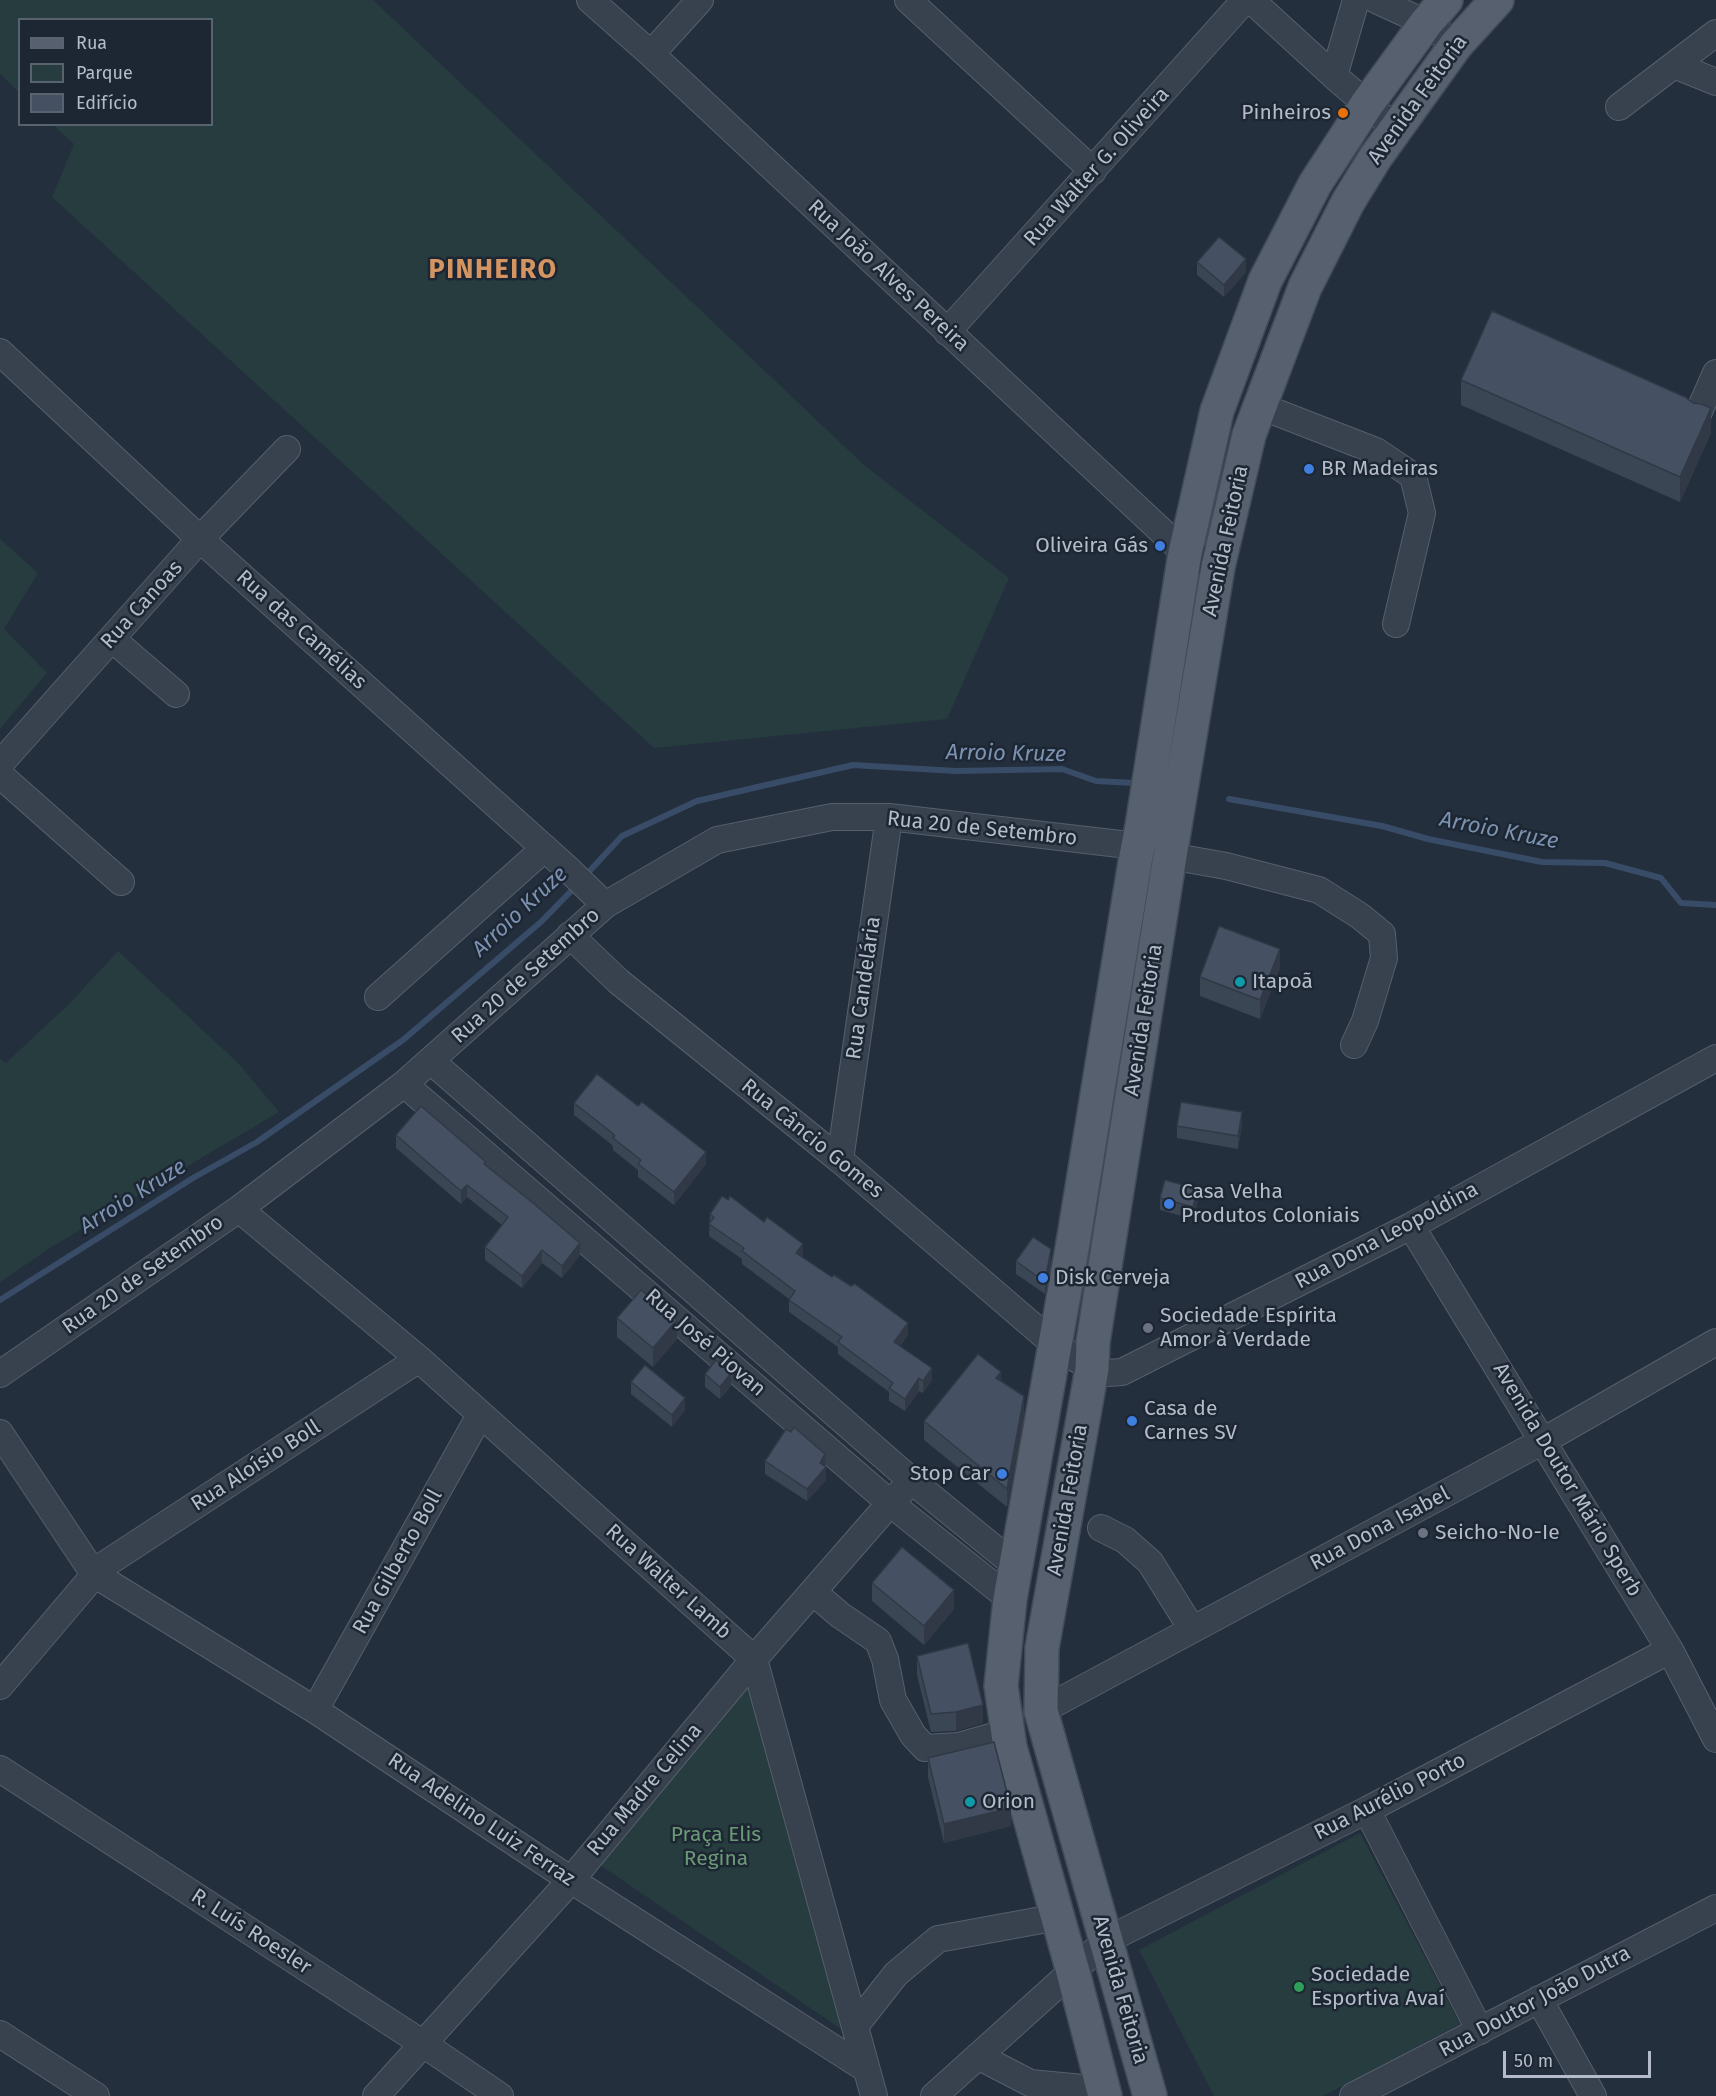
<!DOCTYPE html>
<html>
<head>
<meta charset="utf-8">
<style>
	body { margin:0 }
	#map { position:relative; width:1716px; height:2096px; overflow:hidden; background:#242f3e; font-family:"Fira Sans",sans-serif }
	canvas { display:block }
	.legend { position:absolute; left:18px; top:18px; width:195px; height:108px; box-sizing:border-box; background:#1d2633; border:2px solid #59626f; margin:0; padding:8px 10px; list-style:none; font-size:18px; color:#b4bcc9 }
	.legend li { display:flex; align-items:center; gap:12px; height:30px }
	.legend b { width:30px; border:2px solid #59626f }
	.scale { position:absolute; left:1503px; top:2051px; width:148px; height:27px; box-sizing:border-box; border:3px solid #b4bcc9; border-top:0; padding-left:8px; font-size:18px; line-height:21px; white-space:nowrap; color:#b4bcc9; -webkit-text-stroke:4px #1d2633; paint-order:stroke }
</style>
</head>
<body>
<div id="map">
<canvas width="1716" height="2096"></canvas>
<ul class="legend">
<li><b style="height:8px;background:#56606e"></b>Rua</li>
<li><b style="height:16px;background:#263c3f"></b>Parque</li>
<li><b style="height:16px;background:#455162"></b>Edifício</li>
</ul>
<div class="scale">50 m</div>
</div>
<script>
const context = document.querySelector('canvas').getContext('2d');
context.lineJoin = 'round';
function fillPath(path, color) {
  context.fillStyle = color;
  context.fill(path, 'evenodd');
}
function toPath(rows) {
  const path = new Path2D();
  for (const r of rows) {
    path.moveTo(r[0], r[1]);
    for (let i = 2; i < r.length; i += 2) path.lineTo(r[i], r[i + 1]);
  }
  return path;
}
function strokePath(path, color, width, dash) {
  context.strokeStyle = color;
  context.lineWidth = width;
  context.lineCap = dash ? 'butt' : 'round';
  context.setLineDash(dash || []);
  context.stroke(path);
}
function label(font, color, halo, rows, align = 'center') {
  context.font = font + ' "Fira Sans",sans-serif';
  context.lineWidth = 5;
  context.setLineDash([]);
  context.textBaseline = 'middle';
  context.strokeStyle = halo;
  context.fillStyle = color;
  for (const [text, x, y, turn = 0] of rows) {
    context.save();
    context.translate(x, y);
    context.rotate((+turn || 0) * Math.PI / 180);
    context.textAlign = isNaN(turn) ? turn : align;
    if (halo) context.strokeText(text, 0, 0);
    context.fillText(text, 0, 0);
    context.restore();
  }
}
const green = toPath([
	[0,0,373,0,863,464,1009,578,947,719,654,748,52,197,74,144,53,125,212,124,212,20,20,20,19,92,0,74],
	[0,539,38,573,4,629,47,673,0,729],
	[118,951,239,1064,279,1112,53,1246,0,1282,0,1059,6,1063,70,1003],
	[754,1679,847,2033,597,1863],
	[1360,1833,1460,2024,1323,2096,1214,2096,1139,1950]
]);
const stream = toPath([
	[1229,799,1382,826,1428,839,1542,862,1605,863,1661,878,1681,903,1716,905],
	[585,876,622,836,697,801,853,765,956,771,1062,769,1096,781,1134,783],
	[0,1300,193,1178,257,1142,403,1040,542,921,576,886]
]);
const minor = toPath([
	[590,0,651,54,1185,553,1218,567],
	[908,0,1093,171],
	[1251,0,1334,76,1396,129],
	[1376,0,1426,23,1456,45],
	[651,54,700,0],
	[1674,65,1716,82],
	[1334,76,1356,0],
	[1619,107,1716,33],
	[947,332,1245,0],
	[0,352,200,539,570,871,605,905],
	[1260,406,1376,451,1413,476,1422,513,1396,624],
	[1698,414,1716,373],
	[112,639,176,694],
	[0,764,200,539,287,449],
	[0,775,121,882],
	[1170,856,1226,866,1319,890,1360,916,1382,934,1384,958,1365,1021,1354,1045],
	[570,935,618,981,840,1160,1054,1344,1092,1369,1107,1373,1122,1372,1411,1226,1716,1058],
	[378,997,545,848],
	[431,1061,912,1481,1016,1566],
	[404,1084,890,1503,1010,1599],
	[840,1160,889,817],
	[239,1209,419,1359,754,1659,874,2096],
	[1411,1226,1670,1650,1716,1739],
	[0,1374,239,1209,404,1084,605,905,717,840,832,817,889,817,1137,846],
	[0,1433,94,1574,315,1710,571,1880,866,2069],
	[1101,1528,1125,1540,1150,1562,1192,1629],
	[813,1592,840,1615,878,1641,885,1659,893,1700,913,1735,925,1748,959,1746,1008,1732],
	[0,1686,101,1567,419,1359],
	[315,1710,480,1415],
	[1041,1711,1543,1441,1716,1342],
	[0,1769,422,2043,500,2096],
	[1367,1810,1480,2031],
	[1539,1999,1593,2096],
	[855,2026,896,1974,938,1939,1058,1917],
	[0,2034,96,2096],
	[978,2056,1030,2083,1104,2090],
	[376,2096,571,1880,754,1659,890,1503,912,1481],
	[934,2096,1107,1940,1367,1810,1670,1650],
	[1353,2096,1716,1908]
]);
const major = toPath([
	[1105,2096,1072,1968,1010,1747,1001,1686,1010,1599,1073,1243,1136,856,1142,826,1185,553,1217,411,1265,281,1315,184,1367,104,1426,23,1446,0],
	[1150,2096,1041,1711,1042,1648,1092,1369,1093,1342,1170,856,1218,567,1249,435,1305,287,1348,202,1375,158,1456,45,1497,0]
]);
const wall = toPath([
	[1197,262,1246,272,1224,297,1197,275],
	[1461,380,1711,433,1680,502,1461,405],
	[1280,968,1260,1019,1200,996,1200,977],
	[574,1103,706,1164,674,1205,638,1177,638,1170,613,1150,613,1147,611,1144,574,1115],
	[1242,1125,1238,1149,1177,1138,1177,1126],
	[396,1135,486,1166,580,1255,562,1278,542,1263,522,1288,485,1260,485,1247,502,1225,467,1197,461,1204,396,1148],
	[1160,1198,1198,1201,1193,1219,1160,1210],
	[710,1214,803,1256,802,1257,908,1335,900,1346,932,1380,923,1393,919,1391,905,1411,889,1401,889,1392,838,1354,838,1347,789,1312,789,1299,742,1264,742,1259,709,1236],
	[1016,1261,1051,1261,1045,1294,1016,1274],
	[617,1318,677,1339,653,1367,617,1337],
	[705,1374,731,1386,720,1399,705,1387],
	[1001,1381,1024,1415,1007,1507,924,1440,924,1421],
	[631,1382,685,1410,672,1427,631,1394],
	[765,1461,825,1466,826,1480,807,1501,765,1474],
	[872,1583,954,1609,924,1645,872,1601],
	[917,1656,983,1723,956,1731,931,1732,917,1675],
	[928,1758,1011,1826,944,1843,928,1777]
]);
const shadedWall = toPath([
	[1246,259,1246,272,1224,297,1224,285],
	[1711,408,1711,433,1680,502,1680,477],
	[1280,949,1280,968,1260,1019,1260,1000],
	[1242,1112,1242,1125,1238,1149,1238,1136],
	[706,1152,706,1164,674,1205,674,1192],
	[467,1185,467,1197,461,1204,461,1191],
	[1198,1189,1198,1201,1193,1219,1193,1207],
	[580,1243,580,1255,562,1278,562,1266],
	[803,1244,803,1256,796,1266,796,1253],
	[1051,1249,1051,1261,1045,1294,1045,1282],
	[542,1250,542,1263,522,1288,522,1276],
	[677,1320,677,1339,653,1367,653,1348],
	[908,1323,908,1335,894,1355,894,1342],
	[932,1368,932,1380,923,1393,923,1381],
	[1001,1372,1001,1391,996,1378],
	[731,1373,731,1386,720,1399,720,1387],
	[919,1378,919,1391,905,1411,905,1399],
	[1024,1396,1024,1415,1007,1507,1007,1489],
	[685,1398,685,1410,672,1427,672,1415],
	[825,1454,826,1480,807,1501,807,1489],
	[954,1590,954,1609,924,1645,924,1626],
	[983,1705,983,1723,956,1731,956,1712],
	[1011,1808,1011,1826,944,1843,944,1824]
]);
const building = toPath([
	[1219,237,1246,259,1224,285,1197,262,1219,237],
	[1492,311,1685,397,1693,403,1701,404,1711,408,1680,477,1461,380,1492,311],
	[1219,926,1280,949,1260,1000,1200,977,1219,926],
	[597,1074,638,1106,642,1102,706,1152,674,1192,638,1164,641,1160,613,1138,615,1136,611,1132,574,1103,597,1074],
	[1181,1102,1242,1112,1238,1136,1177,1126,1181,1102],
	[421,1106,486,1162,484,1164,533,1203,580,1243,562,1266,542,1250,522,1276,485,1247,508,1217,467,1185,461,1191,396,1135,421,1106],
	[1165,1180,1198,1189,1193,1207,1160,1198,1165,1180],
	[722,1196,728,1200,730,1196,764,1222,767,1217,803,1244,796,1253,832,1277,834,1275,851,1286,855,1284,908,1323,894,1342,932,1368,923,1381,919,1378,905,1399,889,1388,893,1383,838,1342,842,1337,789,1300,795,1291,742,1251,744,1248,709,1224,714,1217,710,1214,722,1196],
	[1033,1237,1051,1249,1045,1282,1016,1261,1033,1237],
	[641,1290,677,1320,653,1348,617,1318,641,1290],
	[978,1354,1001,1372,996,1378,1024,1396,1007,1489,924,1421,978,1354],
	[716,1360,731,1373,720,1387,705,1374,716,1360],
	[645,1365,685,1398,672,1415,631,1382,645,1365],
	[794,1427,825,1454,820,1463,826,1467,807,1489,765,1461,786,1429,791,1432,794,1427],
	[902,1547,954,1590,924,1626,872,1583,902,1547],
	[968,1643,983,1705,956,1712,931,1714,917,1656,968,1643],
	[994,1742,1011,1808,944,1824,928,1758,994,1742]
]);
const markers = [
	[1343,113,6,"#e8710a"],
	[1309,469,6,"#3f7fe0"],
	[1160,546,6,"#3f7fe0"],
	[1240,982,6,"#0f9aa8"],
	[1169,1204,6,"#3f7fe0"],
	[1043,1278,6,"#3f7fe0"],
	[1148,1328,6,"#6b7280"],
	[1132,1421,6,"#3f7fe0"],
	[1002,1474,6,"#3f7fe0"],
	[1423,1533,6,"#6b7280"],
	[970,1802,6,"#0f9aa8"],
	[1299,1987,6,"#2e9e5b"]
];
const streetNames = [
	["Avenida Feitoria",1418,100,-54],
	["Rua Walter G. Oliveira",1097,167,-48],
	["Rua João Alves Pereira",888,276,43],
	["Avenida Feitoria",1226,541,-78],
	["Rua Canoas",142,605,-48],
	["Rua das Camélias",301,630,42],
	["Rua 20 de Setembro",982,829,6],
	["Rua 20 de Setembro",526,976,-42],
	["Rua Candelária",864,988,-82],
	["Avenida Feitoria",1144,1020,-81],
	["Rua Câncio Gomes",812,1139,39],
	["Rua Dona Leopoldina",1387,1236,-28],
	["Rua 20 de Setembro",143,1275,-35],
	["Rua José Piovan",705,1343,41],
	["Rua Aloísio Boll",256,1466,-33],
	["Avenida Doutor Mário Sperb",1567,1480,59],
	["Avenida Feitoria",1068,1500,-80],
	["Rua Dona Isabel",1380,1529,-28],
	["Rua Gilberto Boll",398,1562,-61],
	["Rua Walter Lamb",668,1582,42],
	["Rua Madre Celina",645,1790,-50],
	["Rua Aurélio Porto",1390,1797,-27],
	["Rua Adelino Luiz Ferraz",481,1820,34],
	["R. Luís Roesler",251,1932,33],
	["Avenida Feitoria",1120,1990,74],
	["Rua Doutor João Dutra",1535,2002,-28]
];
const poiNames = [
	["Pinheiros",1331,113,"right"],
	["BR Madeiras",1321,469],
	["Oliveira Gás",1148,546,"right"],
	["Itapoã",1252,982],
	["Casa Velha",1181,1192],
	["Produtos Coloniais",1181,1216],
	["Disk Cerveja",1055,1278],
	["Sociedade Espírita",1160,1316],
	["Amor à Verdade",1160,1340],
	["Casa de",1144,1409],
	["Carnes SV",1144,1433],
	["Stop Car",990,1474,"right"],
	["Seicho-No-Ie",1435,1533],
	["Orion",982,1802],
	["Sociedade",1311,1975],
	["Esportiva Avaí",1311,1999]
];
const parkNames = [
	["Praça Elis",716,1835],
	["Regina",716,1859]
];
const waterNames = [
	["Arroio Kruze",1006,754,1],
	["Arroio Kruze",1499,831,11],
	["Arroio Kruze",520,912,-43],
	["Arroio Kruze",133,1197,-32]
];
const districtNames = [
	["PINHEIRO",493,270]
];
fillPath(green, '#263c3f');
strokePath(stream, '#394c67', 6);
strokePath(minor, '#565f6c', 28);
strokePath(major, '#414a57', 36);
strokePath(minor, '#38414e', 26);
strokePath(major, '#56606e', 33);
fillPath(wall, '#3b4654');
fillPath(shadedWall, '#303945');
fillPath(building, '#455162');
strokePath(building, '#303945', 1.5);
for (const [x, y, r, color] of markers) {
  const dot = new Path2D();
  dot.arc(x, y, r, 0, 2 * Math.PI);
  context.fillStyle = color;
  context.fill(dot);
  strokePath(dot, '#1d2633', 2);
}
label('21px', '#b4bcc9', '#1d2633', streetNames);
label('21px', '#b4bcc9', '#1d2633', poiNames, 'left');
label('21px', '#6b9a76', '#1d2633', parkNames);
label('italic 22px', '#7c92b1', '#1d2633', waterNames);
context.letterSpacing = '1.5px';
label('bold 27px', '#d59563', '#1d2633', districtNames);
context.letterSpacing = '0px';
</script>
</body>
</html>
